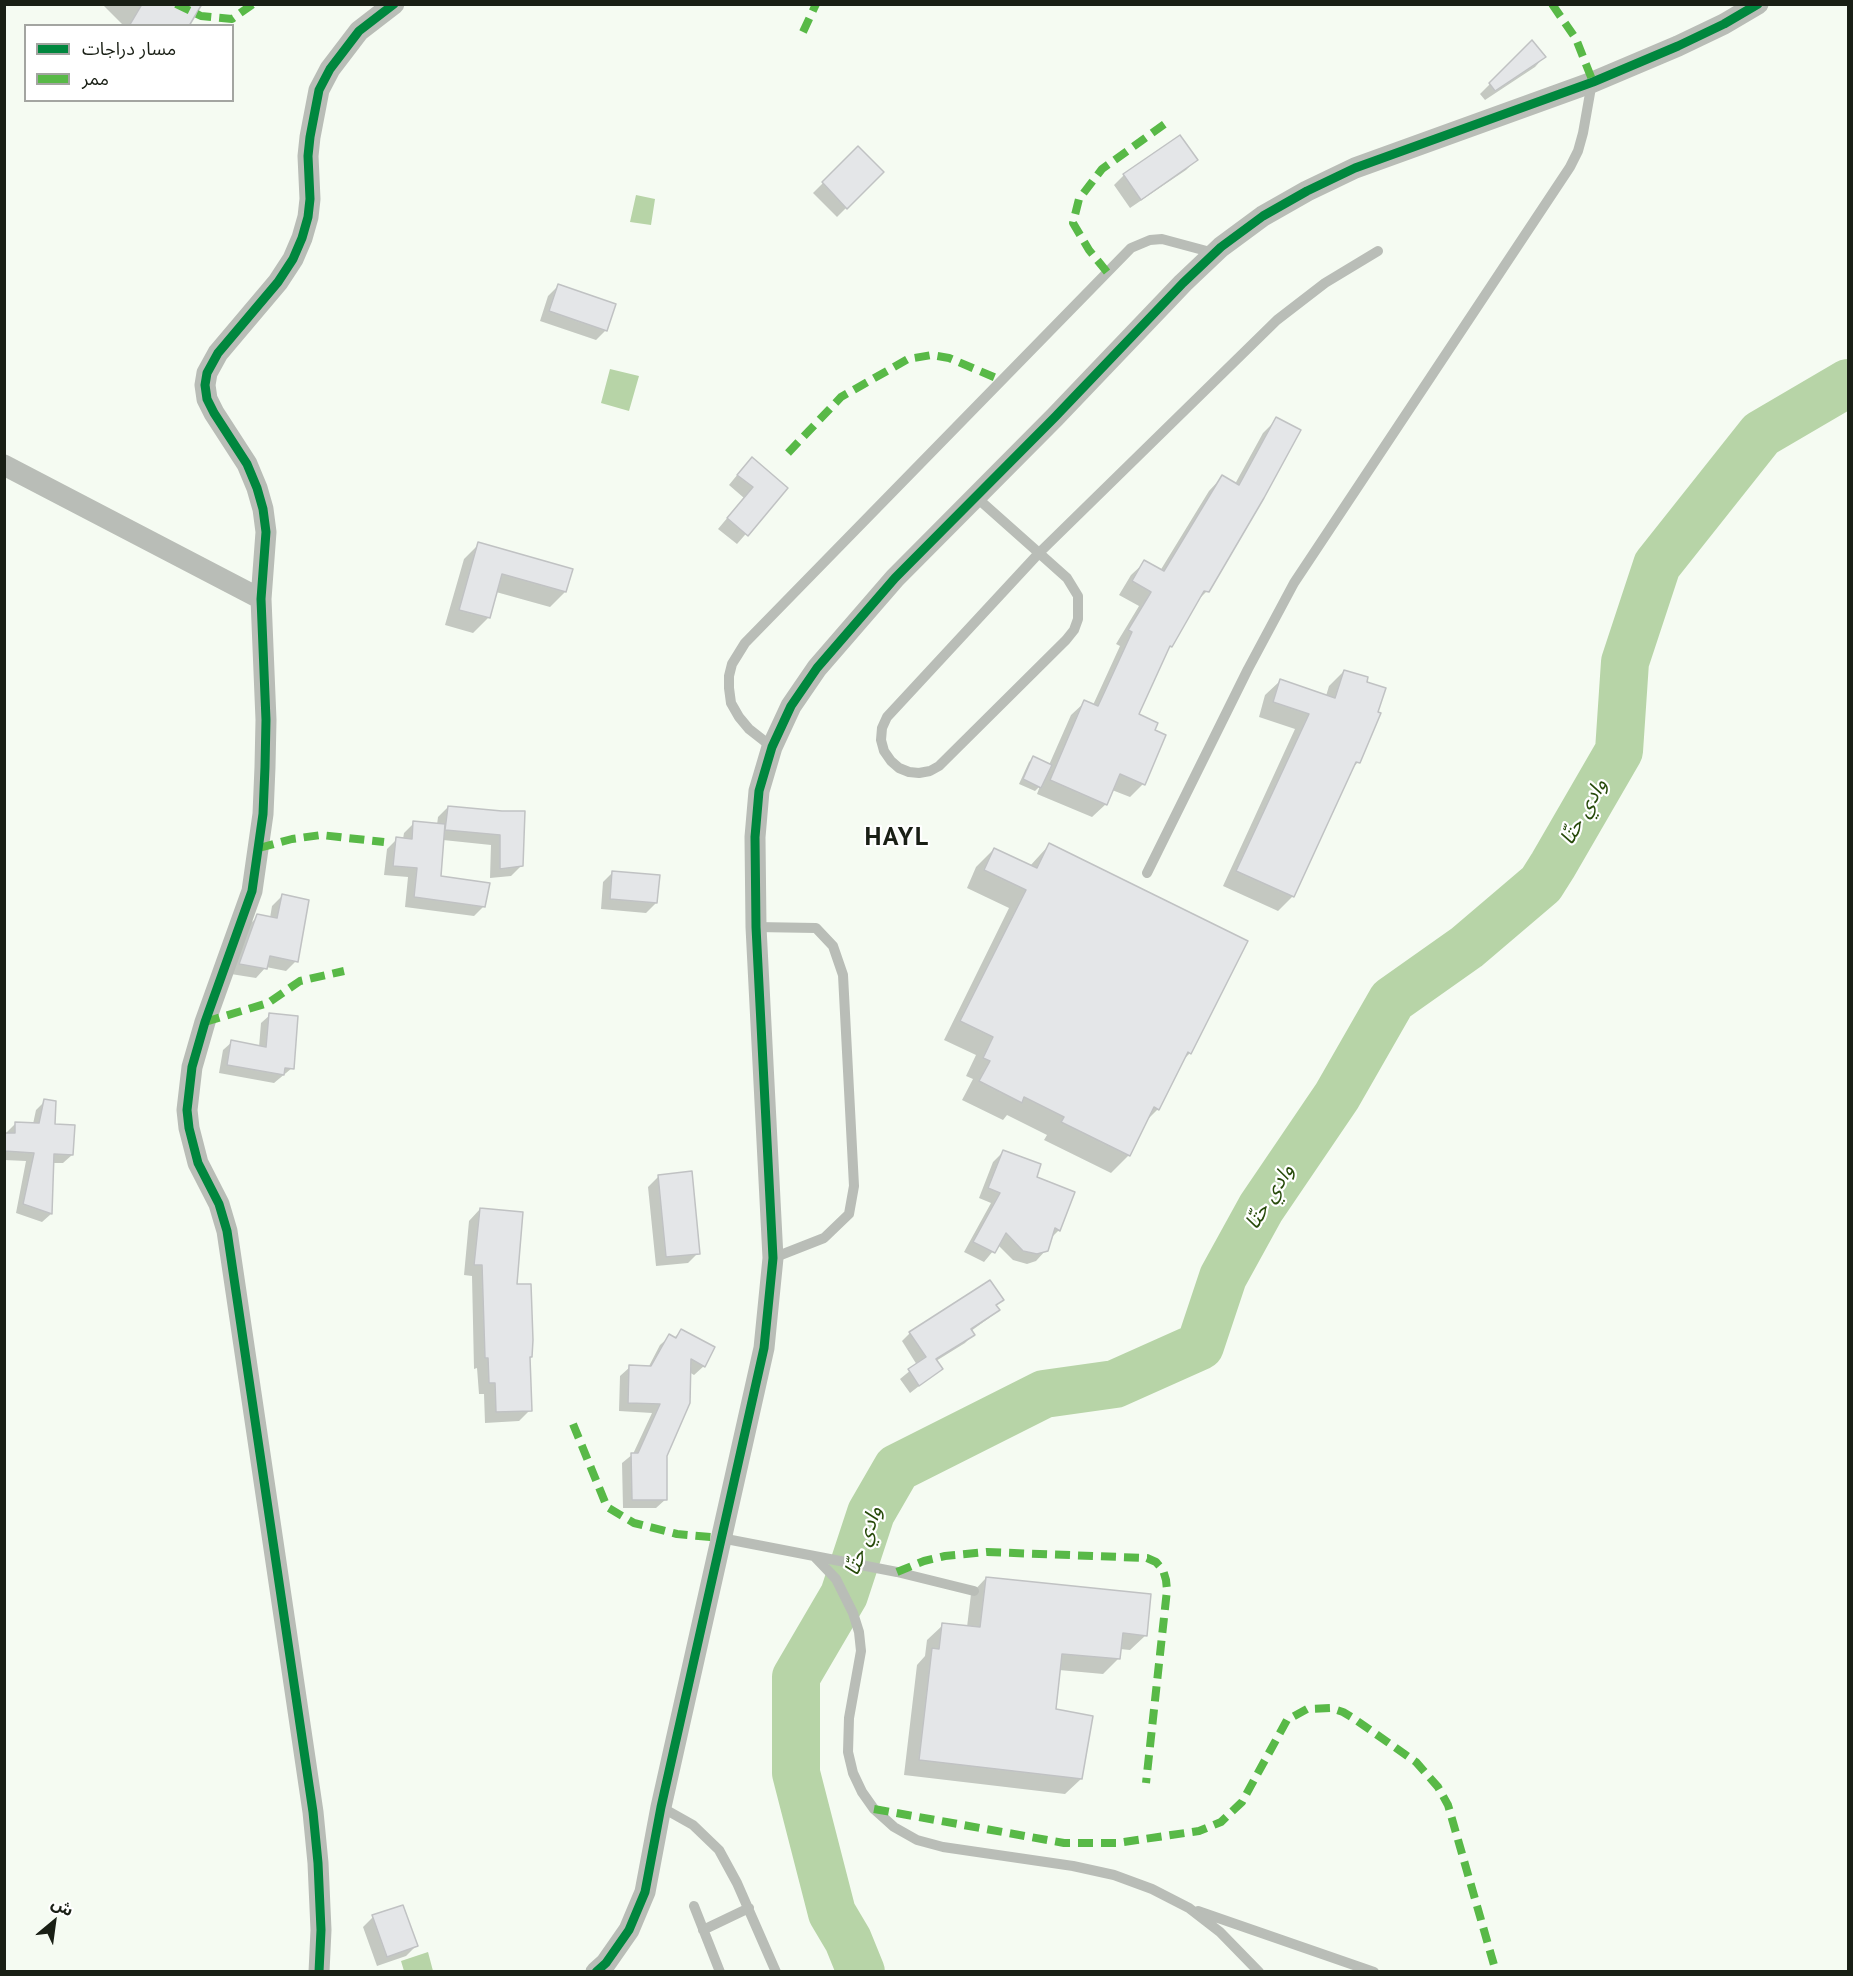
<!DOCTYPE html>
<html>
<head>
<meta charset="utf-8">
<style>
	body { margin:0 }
	#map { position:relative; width:1853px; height:1976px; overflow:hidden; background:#f5fbf2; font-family:"PT Sans","Noto Sans Arabic",sans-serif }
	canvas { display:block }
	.frame { position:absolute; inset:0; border:6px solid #191f15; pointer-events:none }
	.legend { position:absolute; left:24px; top:24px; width:210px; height:78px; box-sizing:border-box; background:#fff; border:2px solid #a3a5a1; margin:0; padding:8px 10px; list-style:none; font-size:18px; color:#191f15 }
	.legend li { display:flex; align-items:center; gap:12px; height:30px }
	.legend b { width:30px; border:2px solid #a3a5a1 }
	.north { position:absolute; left:24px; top:1892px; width:60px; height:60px; -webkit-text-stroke:4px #fff; paint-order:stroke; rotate:29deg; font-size:16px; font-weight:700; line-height:24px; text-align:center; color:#191f15 }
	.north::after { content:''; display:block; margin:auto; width:21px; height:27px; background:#191f15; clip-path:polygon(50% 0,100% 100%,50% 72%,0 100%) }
</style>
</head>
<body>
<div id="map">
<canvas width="1853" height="1976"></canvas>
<div class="frame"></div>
<ul class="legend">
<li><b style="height:8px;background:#00873e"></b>مسار دراجات</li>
<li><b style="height:8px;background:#58b947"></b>ممر</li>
</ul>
<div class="north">ش</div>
</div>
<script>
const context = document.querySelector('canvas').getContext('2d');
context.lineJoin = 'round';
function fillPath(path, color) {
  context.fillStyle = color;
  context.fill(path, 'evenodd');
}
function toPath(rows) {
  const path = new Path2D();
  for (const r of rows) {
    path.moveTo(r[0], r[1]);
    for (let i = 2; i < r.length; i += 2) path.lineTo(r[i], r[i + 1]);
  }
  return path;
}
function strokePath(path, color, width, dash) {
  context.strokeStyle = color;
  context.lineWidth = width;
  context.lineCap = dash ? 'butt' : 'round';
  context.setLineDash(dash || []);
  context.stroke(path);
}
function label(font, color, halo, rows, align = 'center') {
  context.font = font + ' "PT Sans","Noto Sans Arabic",sans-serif';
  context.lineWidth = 4.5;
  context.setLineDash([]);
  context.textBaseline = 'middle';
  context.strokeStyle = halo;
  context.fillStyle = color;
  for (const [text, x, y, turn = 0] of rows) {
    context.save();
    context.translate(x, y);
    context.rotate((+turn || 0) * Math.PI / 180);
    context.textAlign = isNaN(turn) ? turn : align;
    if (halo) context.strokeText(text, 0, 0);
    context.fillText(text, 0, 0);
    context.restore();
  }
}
const water = toPath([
	[636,195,655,199,651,225,630,222],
	[610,369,639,376,629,411,601,403],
	[428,1952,433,1971,404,1971,401,1961]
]);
const shadow = toPath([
	[102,4,200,4,187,26,124,26],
	[1532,42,1544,57,1535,67,1485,100,1480,94],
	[858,148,882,172,837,217,813,193],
	[1196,160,1186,170,1130,208,1114,185,1124,175],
	[558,286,606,330,596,340,540,321,548,296],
	[1277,419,1207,591,1193,605,1166,650,1137,715,1143,784,1130,797,1112,790,1106,804,1092,817,1037,794,1040,786,1035,791,1019,784,1029,762,1033,758,1049,765,1071,715,1085,702,1093,705,1120,646,1116,644,1139,606,1119,595,1131,575,1145,562,1160,571,1209,491,1222,477,1235,484,1263,433],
	[742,469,786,488,737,544,718,529,744,498,729,485],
	[479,544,565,592,550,607,496,592,488,618,473,633,445,625,464,559],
	[1344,671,1358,762,1351,770,1293,896,1278,911,1223,886,1295,729,1259,717,1265,695,1280,681,1326,696,1329,686],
	[448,807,502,813,521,866,511,876,490,878,491,845,443,840,439,878,484,906,474,916,405,907,408,877,384,875,387,849,397,839,403,839,404,833,414,823,437,825,438,817],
	[1049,845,1190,1053,1181,1062,1158,1109,1146,1121,1129,1155,1111,1173,1044,1140,1047,1135,1007,1115,1003,1120,962,1100,973,1079,966,1076,976,1055,944,1040,1009,908,967,888,976,867,994,849,1030,866],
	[613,872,656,903,646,913,601,909,603,882],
	[282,896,296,961,286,971,266,967,256,978,231,974,248,926,258,916,270,918,272,906],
	[270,1015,292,1068,274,1083,219,1073,223,1050,232,1042,259,1047,261,1023],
	[45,1101,54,1126,72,1155,63,1163,53,1163,51,1214,42,1222,16,1213,26,1161,4,1160,4,1135,7,1135,7,1132,16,1123,33,1124,36,1110],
	[1003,1152,1035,1178,1059,1230,1050,1239,1046,1250,1036,1261,1027,1264,1013,1260,998,1245,984,1262,964,1252,991,1203,979,1198,993,1162],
	[658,1177,698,1253,688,1263,656,1266,648,1187],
	[480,1209,515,1286,528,1358,530,1410,519,1421,485,1423,484,1394,479,1394,477,1368,474,1369,472,1276,464,1275,469,1221],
	[1002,1300,995,1307,998,1310,989,1318,971,1331,973,1335,965,1343,936,1361,941,1369,910,1393,900,1379,917,1365,902,1341,910,1333],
	[681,1331,704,1366,694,1375,689,1372,665,1456,666,1499,656,1508,623,1508,622,1463,633,1454,652,1413,619,1411,620,1376,630,1367,648,1368,660,1345,670,1336,674,1338],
	[986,1578,1146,1635,1130,1650,1120,1649,1118,1659,1103,1674,1059,1670,1054,1710,1081,1779,1065,1794,904,1775,917,1665,925,1656,927,1640,943,1625,967,1627,971,1594],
	[402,1907,416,1946,406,1956,377,1966,363,1927,373,1917]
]);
const river = toPath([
	[861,1972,848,1940,832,1913,796,1773,796,1677,844,1595,871,1513,897,1468,1044,1394,1115,1384,1200,1346,1223,1277,1261,1208,1337,1096,1392,1000,1467,947,1541,884,1553,865,1619,751,1625,662,1657,565,1761,434,1848,383]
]);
const building = toPath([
	[142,4,202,4,189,26,129,26,142,4],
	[1532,40,1546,57,1495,91,1489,83,1532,40],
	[1180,135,1198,160,1141,200,1123,174,1180,135],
	[858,146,884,172,847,209,822,182,858,146],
	[558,284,616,304,607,331,549,311,558,284],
	[1276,417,1301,430,1264,498,1209,592,1204,591,1172,647,1170,646,1139,714,1158,723,1155,730,1166,735,1145,785,1120,774,1107,805,1050,780,1084,700,1098,706,1132,632,1128,630,1151,592,1132,581,1144,560,1164,571,1222,475,1239,485,1276,417],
	[752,457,788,488,748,536,727,518,753,487,737,475,752,457],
	[478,542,573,569,566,592,502,574,490,618,459,610,478,542],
	[1344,670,1368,677,1367,682,1386,688,1378,712,1381,713,1360,763,1356,762,1294,897,1236,871,1309,714,1273,702,1280,679,1335,698,1344,670],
	[1033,756,1052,765,1041,788,1023,779,1033,756],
	[448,806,502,811,525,811,523,866,500,869,500,835,445,830,448,806],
	[413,821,445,824,441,876,490,883,485,907,414,897,417,868,393,866,396,837,412,839,413,821],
	[1049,843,1248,941,1191,1054,1188,1052,1159,1110,1154,1107,1130,1156,1061,1122,1064,1117,1024,1097,1022,1103,979,1081,990,1061,983,1058,993,1037,960,1021,1026,890,984,870,994,848,1037,868,1049,843],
	[612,871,660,875,657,903,610,899,612,871],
	[282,894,309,900,298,962,270,956,267,969,239,964,257,914,277,918,282,894],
	[269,1013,298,1016,294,1069,285,1068,284,1075,227,1065,231,1040,266,1047,269,1013],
	[44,1099,56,1101,55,1124,75,1125,73,1155,54,1154,52,1214,23,1204,34,1153,4,1151,4,1133,15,1133,15,1122,39,1123,44,1099],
	[1003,1150,1041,1164,1037,1177,1075,1192,1060,1231,1055,1228,1048,1251,1037,1254,1023,1251,1006,1233,995,1253,973,1242,1000,1193,988,1188,1003,1150],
	[692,1171,700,1254,666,1257,658,1175,692,1171],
	[480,1208,523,1212,517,1284,531,1284,533,1340,532,1357,530,1357,532,1411,496,1412,495,1383,489,1383,488,1358,485,1358,482,1265,474,1265,480,1208],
	[990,1280,1004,1300,996,1305,1000,1310,971,1329,975,1335,936,1359,943,1369,919,1386,908,1369,926,1357,909,1332,990,1280],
	[681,1329,715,1347,705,1367,691,1359,690,1403,667,1456,667,1500,632,1500,631,1453,638,1453,660,1404,628,1403,629,1365,651,1366,669,1334,676,1338,681,1329],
	[986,1577,1151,1594,1147,1636,1123,1633,1120,1659,1062,1654,1056,1709,1093,1716,1082,1779,919,1760,932,1648,939,1649,942,1623,980,1627,986,1577],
	[403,1905,418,1946,387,1957,372,1915,403,1905]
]);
const service = toPath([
	[976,497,1039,553,1067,578,1078,596,1078,619,1074,630,1066,640,939,766,930,771,919,773,909,772,899,768,891,761,884,751,881,740,882,728,887,717,1039,553,1277,320,1325,283,1378,251],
	[772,747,749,729,739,717,731,703,729,688,729,676,732,664,745,643,1131,248,1150,240,1162,239,1214,253],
	[1147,873,1248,669,1294,583,1570,167,1578,151,1583,133,1592,82],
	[756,927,816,928,833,946,843,975,854,1186,849,1214,824,1238,773,1258],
	[721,1538,897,1572,974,1591],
	[814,1556,836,1579,853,1613,859,1632,861,1651,849,1718,848,1752,853,1773,862,1792,874,1809,894,1827,917,1840,943,1847,1073,1866,1114,1875,1152,1889,1189,1908,1220,1932,1259,1972],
	[661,1807,693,1825,719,1850,737,1883,776,1972],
	[694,1906,720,1972],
	[1198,1911,1374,1972],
	[703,1930,749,1908]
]);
const minor = toPath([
	[4,465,261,599],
	[319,1972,321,1930,318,1863,313,1812,227,1231,219,1204,198,1163,189,1128,187,1110,192,1067,205,1022,252,891,263,814,265,767,266,720,261,599,266,532,263,509,257,488,247,464,214,413,207,399,205,385,207,373,218,353,278,282,293,259,302,238,308,217,310,199,308,156,310,137,319,90,330,69,359,31,394,4],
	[596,1972,606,1963,629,1930,645,1892,661,1807,764,1348,773,1258,756,927,755,837,759,791,772,747,791,706,817,668,895,578,1055,417,1183,283,1221,247,1263,216,1307,191,1355,168,1593,82,1678,46,1724,24,1758,4]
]);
const quiet = toPath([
	[176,4,201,16,232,19,253,4],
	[1552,4,1576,39,1593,82],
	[803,32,816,4],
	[1107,272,1089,250,1073,223,1079,199,1102,169,1169,121],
	[788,453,841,397,908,359,932,355,949,358,1001,380],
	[259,848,292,839,321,835,384,842],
	[205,1022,268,1003,300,981,344,971],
	[573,1424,607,1507,634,1523,677,1534,721,1538],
	[897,1572,924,1561,945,1556,987,1552,1147,1558,1156,1562,1163,1570,1166,1580,1167,1590,1146,1783],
	[874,1809,1064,1843,1117,1843,1199,1831,1221,1822,1242,1802,1287,1720,1307,1709,1331,1708,1343,1712,1353,1718,1416,1762,1438,1787,1448,1805,1496,1972]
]);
const cycleway = toPath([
	[319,1972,321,1930,318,1863,313,1812,227,1231,219,1204,198,1163,189,1128,187,1110,192,1067,205,1022,252,891,263,814,265,767,266,720,261,599,266,532,263,509,257,488,247,464,214,413,207,399,205,385,207,373,218,353,278,282,293,259,302,238,308,217,310,199,308,156,310,137,319,90,330,69,359,31,394,4],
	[596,1972,606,1963,629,1930,645,1892,661,1807,764,1348,773,1258,756,927,755,837,759,791,772,747,791,706,817,668,895,578,1055,417,1183,283,1221,247,1263,216,1307,191,1355,168,1593,82,1678,46,1724,24,1758,4]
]);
const waterNames = [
	["وادي حتّا",1584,812,-60],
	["وادي حتّا",1270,1197,-58],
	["وادي حتّا",864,1541,-70]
];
const districtNames = [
	["HAYL",897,838]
];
fillPath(water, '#b7d4a7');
fillPath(shadow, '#0003');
strokePath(river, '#b7d4a7', 48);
fillPath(building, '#e4e6e8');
strokePath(building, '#c0c2c3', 1.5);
strokePath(service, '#b9bdb7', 10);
strokePath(minor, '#b9bdb7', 21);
strokePath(quiet, '#58b947', 8, [15, 8]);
strokePath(cycleway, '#00873e', 9);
label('italic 21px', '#274a0a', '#fff', waterNames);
context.letterSpacing = '1.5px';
label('bold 26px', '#191f15', '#fff', districtNames);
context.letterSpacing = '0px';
</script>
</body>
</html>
